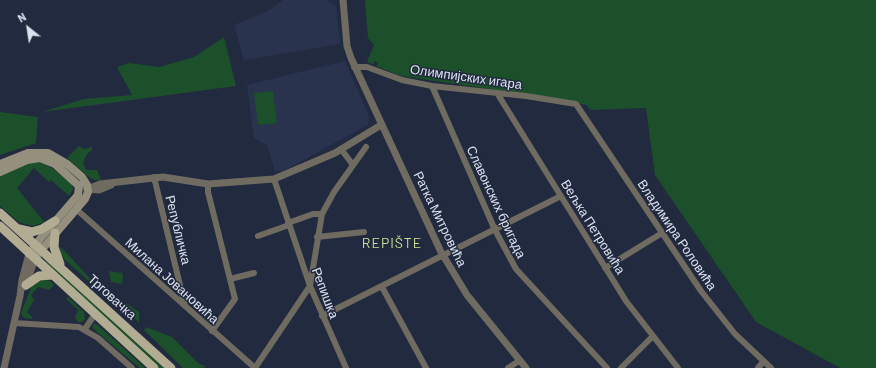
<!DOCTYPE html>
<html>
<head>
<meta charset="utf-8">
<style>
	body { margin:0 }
	#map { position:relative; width:876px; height:368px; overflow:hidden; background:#222a3f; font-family:Barlow,sans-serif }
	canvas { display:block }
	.north { position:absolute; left:8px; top:8px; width:40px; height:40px; -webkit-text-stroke:3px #222a3f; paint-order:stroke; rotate:330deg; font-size:11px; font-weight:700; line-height:16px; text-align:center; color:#dbe1ef }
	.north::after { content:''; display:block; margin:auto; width:14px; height:18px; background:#dbe1ef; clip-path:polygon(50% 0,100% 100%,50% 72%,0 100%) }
</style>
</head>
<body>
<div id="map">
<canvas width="876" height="368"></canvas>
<div class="north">N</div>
</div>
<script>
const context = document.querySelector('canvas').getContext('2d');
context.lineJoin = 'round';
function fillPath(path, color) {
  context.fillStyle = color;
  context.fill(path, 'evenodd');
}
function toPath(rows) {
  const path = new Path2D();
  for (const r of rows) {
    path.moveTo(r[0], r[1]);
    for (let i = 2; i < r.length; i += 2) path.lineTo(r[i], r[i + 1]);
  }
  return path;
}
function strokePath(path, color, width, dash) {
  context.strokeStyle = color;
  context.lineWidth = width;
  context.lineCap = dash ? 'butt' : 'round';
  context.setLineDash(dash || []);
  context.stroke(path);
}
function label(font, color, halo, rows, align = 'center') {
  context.font = font + ' Barlow,sans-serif';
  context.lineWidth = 3;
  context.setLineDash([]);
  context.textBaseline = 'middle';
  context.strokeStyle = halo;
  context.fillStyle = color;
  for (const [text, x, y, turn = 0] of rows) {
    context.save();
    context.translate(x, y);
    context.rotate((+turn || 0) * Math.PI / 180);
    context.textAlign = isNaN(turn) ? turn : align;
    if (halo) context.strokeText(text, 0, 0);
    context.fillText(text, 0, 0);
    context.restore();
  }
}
const built = toPath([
	[283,0,327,0,336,6,340,44,244,60,234,25,268,11],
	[345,61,369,116,368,125,283,171,275,171,267,145,254,138,247,85]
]);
const green = toPath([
	[365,0,876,0,876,368,840,368,756,322,655,175,646,108,591,110,586,105,557,99,401,76,376,66,378,63,375,61,373,64,367,62,374,45,368,38],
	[224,37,236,86,42,112,84,99,132,95,117,67,129,63,159,67,194,57],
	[273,91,277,123,258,125,254,93],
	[0,112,38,117,36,143,0,155],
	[79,146,84,149,92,147,92,150,87,154,83,163,86,170,97,170,101,180,94,180,89,177,67,158],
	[32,162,39,162,52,168,71,183,73,189,69,196,51,180,49,182,34,168,17,188,44,222,47,221,33,226,19,222,0,206,0,176],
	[60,246,110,300,65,260,61,254],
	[46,261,80,291,167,368,158,368,44,262],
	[109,271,122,273,123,277,122,284,111,282],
	[42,279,50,281,54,285,49,290,38,287,31,295,34,300,27,312,33,318,32,319,24,318,21,313,32,285],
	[68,297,84,312,85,319,82,322,78,322,75,318,78,310,66,299],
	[126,303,139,312,139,323,125,307],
	[95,323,119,344,145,368,140,368,97,332,92,327],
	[146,327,172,337,198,363,205,366,204,368,183,368,144,330]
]);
const minor = toPath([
	[354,67,367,67,402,80,432,86,526,96,576,104,701,291,735,334,771,368],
	[432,86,495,230,516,269,607,368],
	[497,93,626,301,678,368],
	[341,149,353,165],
	[154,177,185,306],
	[274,179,310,286,346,368],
	[208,184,208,192,235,299,212,331],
	[76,209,255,368],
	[288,223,313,214,322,214],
	[258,236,289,225],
	[317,237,364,232],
	[605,268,662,233],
	[230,279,254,273],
	[382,287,426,368],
	[322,316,561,196],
	[14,323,79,327,98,338,132,368],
	[85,329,95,314],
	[255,368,310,286,322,214,334,192,366,147],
	[508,368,519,361],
	[621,368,652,337],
	[758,368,763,362]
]);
const tertiary = toPath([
	[343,0,347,46,351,58,441,252,467,295,526,368],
	[87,189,99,190,111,185],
	[88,189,100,184,163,177,208,184,274,179,335,153,381,125],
	[25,287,35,259],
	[4,368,20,296,22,280,29,254]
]);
const secondary = toPath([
	[0,164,28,153,48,153,67,164,82,177,87,185,88,192,85,199,38,254],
	[0,172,27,160,40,158,55,164,79,186,78,195,40,239,29,254]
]);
const primary = toPath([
	[0,213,171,368],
	[0,226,154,368],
	[19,229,32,232,42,229,55,221],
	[55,233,54,247,60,264],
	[26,285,39,276,52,275]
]);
const streetNames = [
	["Олимпијских игара",466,77,8],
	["Славонских бригада",496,202,65],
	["Ратка Митровића",440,219,64],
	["Вељка Петровића",593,227,58],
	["Републичка",178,230,76],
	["Владимира Роловића",677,235,56],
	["Милана Јовановића",172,281,42],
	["Репишка",325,293,69],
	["Трговачка",112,297,42]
];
const neighbourhoodNames = [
	["REPIŠTE",392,243]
];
fillPath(built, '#29334e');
fillPath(green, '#1b502a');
strokePath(minor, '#6f6b60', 6);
strokePath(tertiary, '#6f6b60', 7);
strokePath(secondary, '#95907d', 8);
strokePath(primary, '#b2ac93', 9);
label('13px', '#dbe1ef', '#222a3f', streetNames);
context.letterSpacing = '1px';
label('14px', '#c9df95', '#222a3f', neighbourhoodNames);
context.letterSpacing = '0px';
</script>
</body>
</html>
